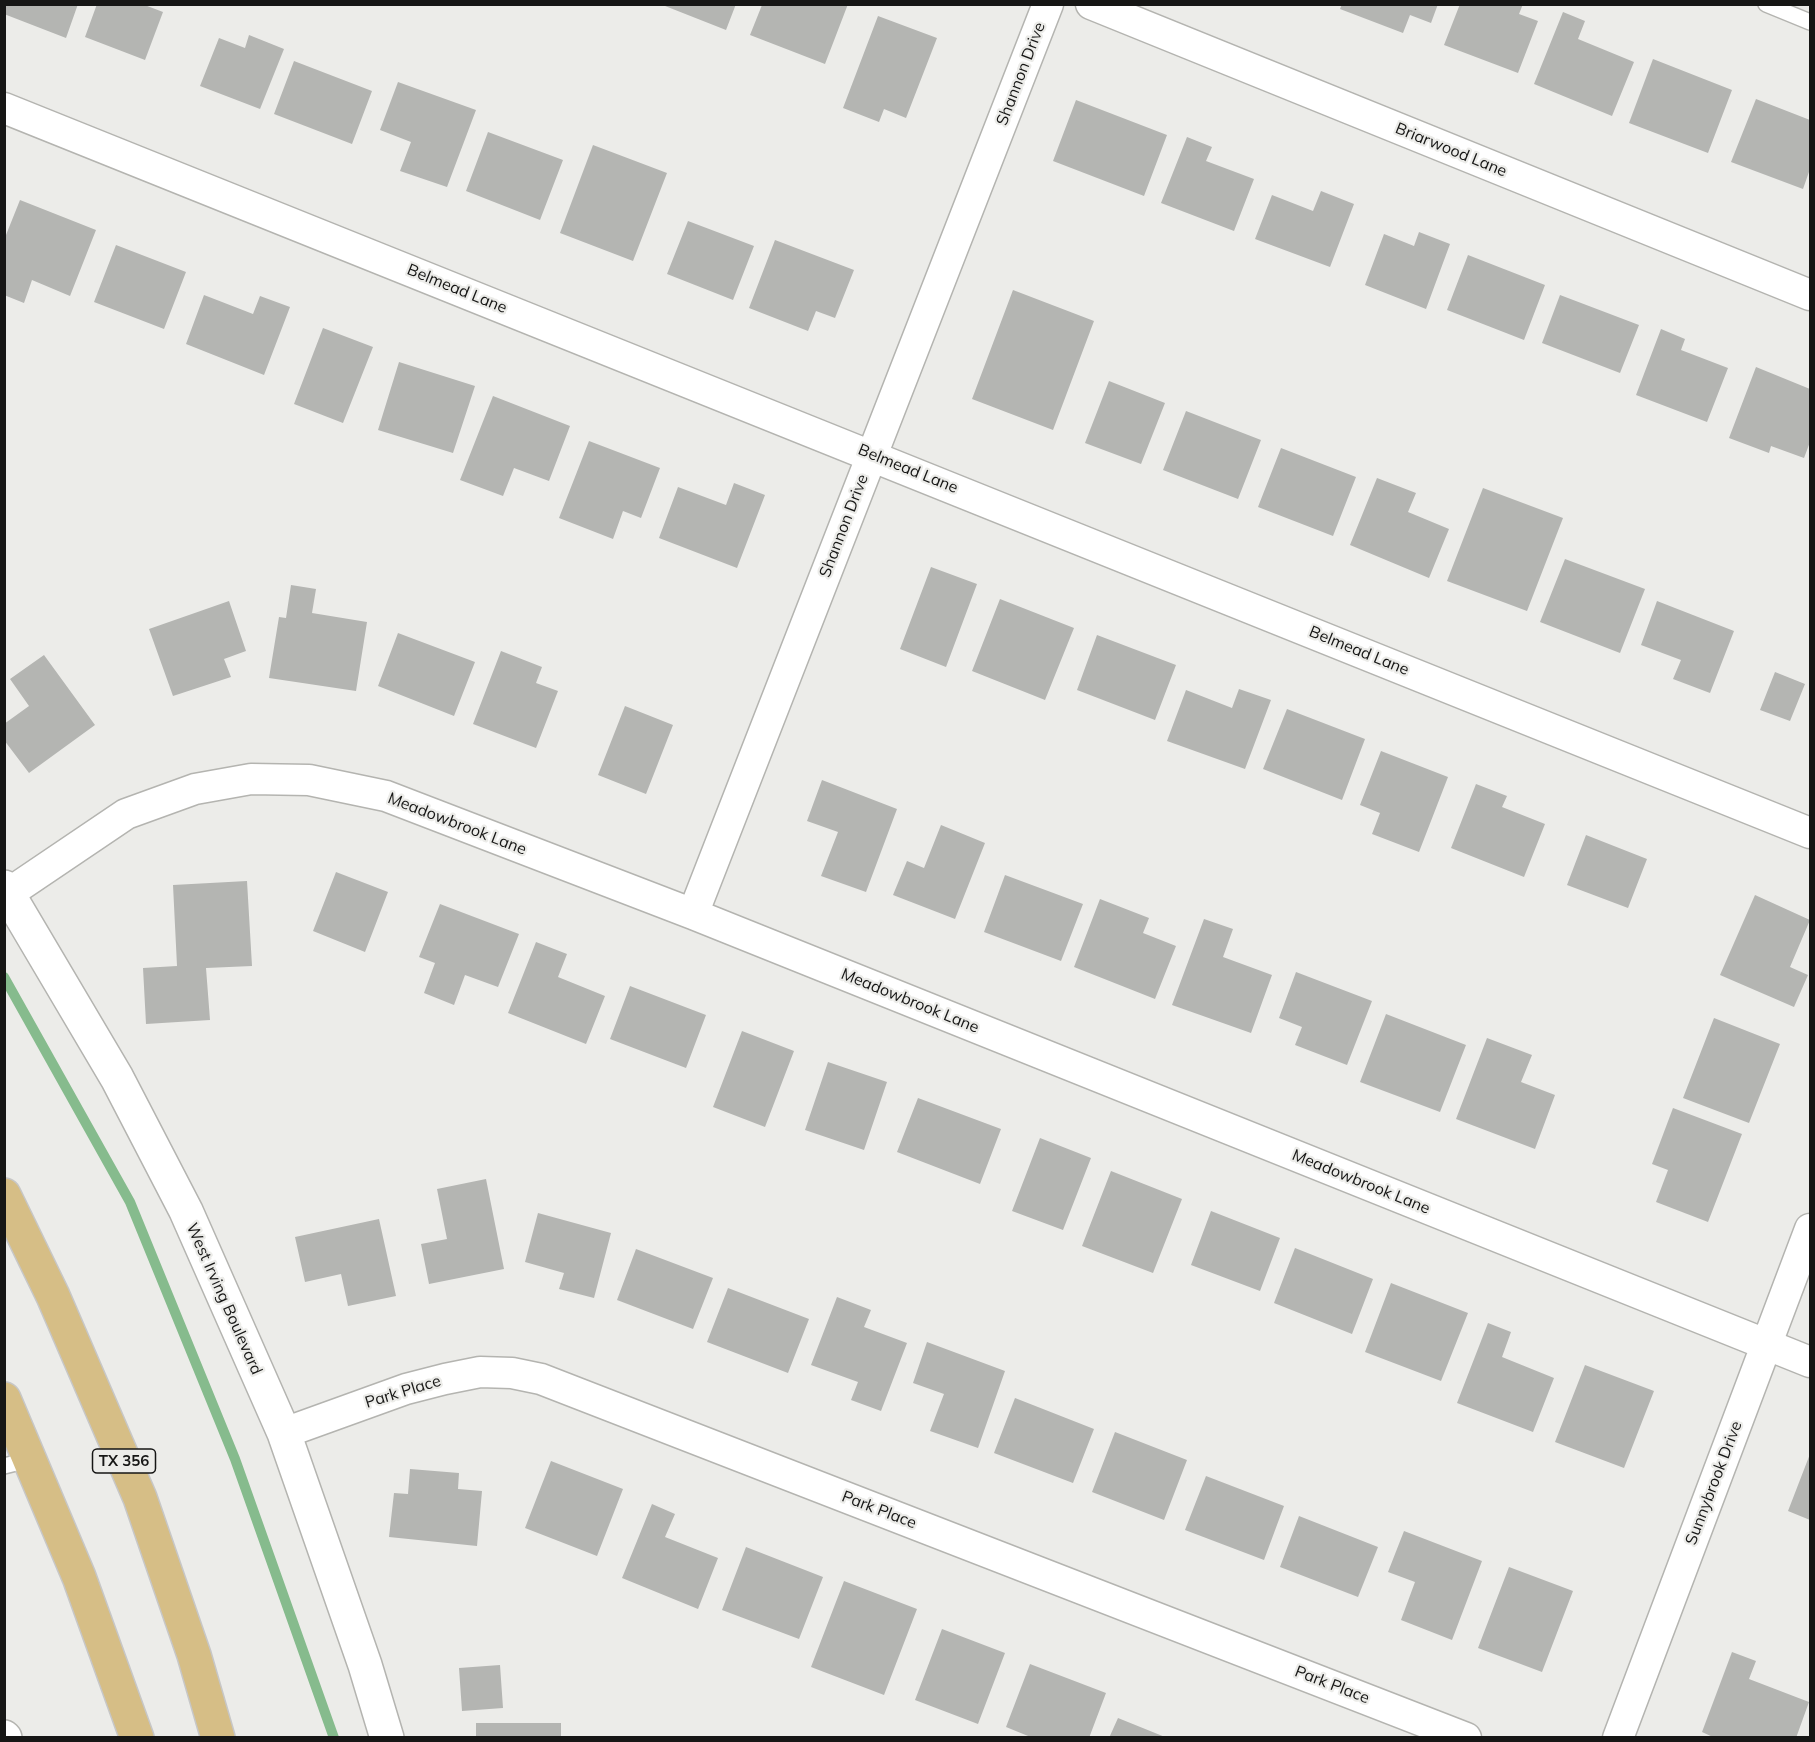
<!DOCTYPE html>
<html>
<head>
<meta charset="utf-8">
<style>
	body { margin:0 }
	#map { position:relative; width:1815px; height:1742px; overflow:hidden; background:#ecece9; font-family:Mulish,sans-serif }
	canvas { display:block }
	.frame { position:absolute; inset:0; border:6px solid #161615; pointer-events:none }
</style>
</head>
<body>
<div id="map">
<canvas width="1815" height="1742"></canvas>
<div class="frame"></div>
</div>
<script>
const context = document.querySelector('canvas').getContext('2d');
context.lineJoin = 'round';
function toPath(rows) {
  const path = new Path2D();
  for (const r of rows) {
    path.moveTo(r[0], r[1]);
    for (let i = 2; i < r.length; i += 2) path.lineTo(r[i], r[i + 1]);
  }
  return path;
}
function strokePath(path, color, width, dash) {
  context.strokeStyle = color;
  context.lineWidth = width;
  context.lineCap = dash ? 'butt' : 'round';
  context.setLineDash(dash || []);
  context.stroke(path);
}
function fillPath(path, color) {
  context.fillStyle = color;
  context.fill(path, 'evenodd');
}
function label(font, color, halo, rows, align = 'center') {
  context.font = font + ' Mulish,sans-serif';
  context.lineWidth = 4.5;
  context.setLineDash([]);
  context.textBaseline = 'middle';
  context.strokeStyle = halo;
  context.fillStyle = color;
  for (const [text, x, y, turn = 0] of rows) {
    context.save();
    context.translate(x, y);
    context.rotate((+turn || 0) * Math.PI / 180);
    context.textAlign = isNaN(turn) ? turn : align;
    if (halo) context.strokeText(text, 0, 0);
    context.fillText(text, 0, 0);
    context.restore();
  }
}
const stream = toPath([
	[4,977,130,1202,235,1459,334,1738]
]);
const building = toPath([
	[4,4,78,4,66,38,4,14],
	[97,4,142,4,163,12,145,60,85,37],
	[660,4,736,4,726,30],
	[803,4,848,4,825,64,750,35,762,5],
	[1342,4,1438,4,1431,23,1410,15,1403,33,1340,9],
	[1460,4,1523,4,1519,14,1538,21,1518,73,1444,45],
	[1563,12,1585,21,1578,39,1634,62,1612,116,1534,84],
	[878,16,937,38,906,118,884,109,879,122,843,108],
	[249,35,284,49,260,109,200,86,219,38,245,48],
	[1653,59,1732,90,1708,153,1629,123],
	[294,61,372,91,352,144,274,114],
	[398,82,476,110,447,187,400,171,411,142,380,130],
	[1756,99,1810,120,1810,169,1803,189,1731,162],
	[1076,100,1167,135,1144,196,1053,161],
	[488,132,563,160,540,220,466,191],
	[1187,137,1212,147,1206,161,1254,179,1234,231,1161,203],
	[593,145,667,173,633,261,560,233],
	[1321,191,1354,204,1330,267,1255,239,1272,195,1313,211],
	[20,200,96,230,70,296,32,280,24,303,4,295,4,240],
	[688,221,754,246,733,300,667,274],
	[1419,232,1450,244,1426,309,1365,285,1384,234,1414,246],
	[775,240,854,270,835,318,816,311,808,331,749,308],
	[116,245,186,272,164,329,94,302],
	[1468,255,1545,285,1524,340,1447,310],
	[1013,290,1094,321,1053,430,972,399],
	[204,295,253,314,260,296,290,307,264,375,186,344],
	[1560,295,1639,325,1620,373,1542,343],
	[323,328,373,347,343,423,294,404],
	[1661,329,1685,339,1681,350,1728,368,1707,422,1636,395],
	[399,362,475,386,453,453,378,430],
	[1756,367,1810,389,1810,442,1804,458,1771,446,1769,453,1729,438],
	[1109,381,1165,403,1141,464,1085,443],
	[493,396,570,426,549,481,514,468,503,496,460,480],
	[1186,411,1261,440,1238,499,1163,470],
	[589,441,660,468,641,518,623,511,613,539,559,518],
	[1281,448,1356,477,1333,536,1258,507],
	[1377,478,1416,493,1408,512,1449,529,1429,578,1350,545],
	[734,483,765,495,737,568,659,538,678,487,726,505],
	[1483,488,1563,518,1527,611,1447,581],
	[1565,559,1645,589,1620,653,1540,622],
	[931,567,977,584,946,667,900,649],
	[291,585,316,589,312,613,367,622,356,691,269,678,279,617,286,618],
	[1000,599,1074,628,1045,700,972,671],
	[229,601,246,651,224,659,231,677,173,696,149,629],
	[1657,601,1734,631,1710,693,1673,679,1681,660,1641,645],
	[398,633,475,662,454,716,378,686],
	[1097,635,1176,665,1155,720,1077,690],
	[501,651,542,667,536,683,558,691,536,748,473,724],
	[44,655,95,725,29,773,4,740,4,724,29,706,10,679],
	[1775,672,1805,684,1790,721,1760,710],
	[1239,689,1271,700,1245,769,1167,741,1186,690,1232,708],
	[625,706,673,725,646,794,598,775],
	[1287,709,1365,739,1342,800,1263,769],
	[1381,751,1448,777,1419,852,1372,834,1380,813,1360,805],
	[822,780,897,809,866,892,821,876,838,832,807,821],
	[1476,784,1507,796,1502,807,1545,824,1524,877,1451,848],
	[941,825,985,843,955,919,893,895,907,861,924,868],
	[1586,835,1647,859,1628,908,1567,885],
	[336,872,388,892,365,952,313,931],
	[1005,875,1083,904,1061,961,984,932],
	[247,881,252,966,206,968,210,1020,146,1024,143,968,177,966,173,885],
	[1755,895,1810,920,1790,967,1808,975,1794,1007,1720,975],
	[1100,899,1149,918,1143,933,1176,946,1155,999,1074,967],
	[440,904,519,934,498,987,465,975,454,1005,424,993,435,963,419,957],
	[1204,919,1233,929,1223,957,1272,975,1251,1033,1172,1005],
	[536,942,567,954,558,977,605,996,586,1044,508,1013],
	[1296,972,1372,1001,1347,1065,1295,1045,1302,1027,1279,1018],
	[630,986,706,1015,686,1068,610,1039],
	[1386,1014,1466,1045,1440,1112,1360,1082],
	[1714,1018,1780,1044,1749,1123,1683,1098],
	[742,1031,794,1051,765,1127,713,1107],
	[1487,1038,1532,1055,1521,1082,1555,1095,1535,1149,1456,1119],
	[828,1062,887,1082,864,1150,805,1130],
	[918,1098,1001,1129,980,1184,897,1152],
	[1673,1108,1742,1134,1708,1222,1656,1202,1668,1170,1652,1164],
	[1040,1138,1091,1158,1063,1230,1012,1211],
	[1111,1171,1182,1199,1153,1273,1082,1246],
	[486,1179,504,1269,429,1284,421,1244,447,1239,437,1189],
	[1211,1211,1280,1238,1260,1291,1191,1265],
	[538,1213,611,1233,594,1298,559,1289,564,1273,525,1262],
	[379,1219,396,1296,348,1306,341,1274,305,1282,295,1237],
	[1295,1248,1373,1279,1352,1334,1274,1303],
	[636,1249,713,1278,693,1329,617,1300],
	[1391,1283,1468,1313,1441,1381,1365,1352],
	[728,1288,809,1319,788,1373,707,1342],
	[837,1297,871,1310,864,1327,907,1343,881,1411,851,1400,858,1382,811,1365],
	[1488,1323,1511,1332,1502,1357,1554,1378,1533,1432,1457,1403],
	[927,1342,1005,1371,978,1448,930,1431,944,1394,913,1383],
	[1585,1365,1654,1391,1624,1468,1555,1442],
	[1015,1398,1094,1429,1073,1483,994,1453],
	[1115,1432,1187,1460,1164,1520,1092,1492],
	[1810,1454,1810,1520,1788,1511],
	[551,1461,623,1489,597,1556,525,1528],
	[410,1469,459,1473,458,1489,482,1491,477,1546,389,1537,394,1493,408,1494],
	[1206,1476,1284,1506,1264,1560,1185,1530],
	[652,1504,675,1514,665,1537,718,1558,698,1609,622,1578],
	[1299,1516,1378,1547,1358,1597,1280,1567],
	[1404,1531,1482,1561,1452,1640,1401,1620,1415,1582,1388,1572],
	[746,1547,823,1577,799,1639,722,1610],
	[1509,1567,1573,1591,1542,1672,1478,1648],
	[844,1581,917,1609,884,1695,811,1667],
	[942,1629,1005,1653,978,1724,915,1700],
	[1732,1652,1756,1661,1749,1679,1809,1702,1796,1738,1715,1738,1702,1732],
	[1030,1664,1106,1693,1089,1738,1033,1738,1006,1727],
	[500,1665,503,1708,462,1711,459,1668],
	[1118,1718,1165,1737,1165,1738,1109,1738],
	[476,1723,561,1723,561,1738,476,1738]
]);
const service = toPath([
	[1766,4,1810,22],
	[4,1466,32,1459]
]);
const minor = toPath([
	[1091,4,1810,295],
	[4,108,1810,833],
	[9,893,126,814,195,789,251,779,309,780,386,796,693,914,1810,1362],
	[693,914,1048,4],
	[284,1433,406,1389,445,1379,480,1372,512,1373,541,1379,1466,1738],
	[1618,1738,1810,1229]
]);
const tertiary = toPath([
	[4,887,117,1078,186,1211,284,1433,365,1665,387,1738],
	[4,1737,5,1738]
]);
const primary = toPath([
	[4,1195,53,1296,140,1498,194,1655,218,1738],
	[4,1399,79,1577,137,1738]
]);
const shields = [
	[124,1461,63]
];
const shieldNames = [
	["TX 356",124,1461]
];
const streetNames = [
	["Shannon Drive",1021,74,-69],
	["Briarwood Lane",1451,150,22],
	["Belmead Lane",457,289,22],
	["Belmead Lane",908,469,22],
	["Shannon Drive",844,526,-69],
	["Belmead Lane",1359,651,22],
	["Meadowbrook Lane",457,824,21],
	["Meadowbrook Lane",910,1001,22],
	["Meadowbrook Lane",1361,1182,22],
	["West Irving Boulevard",224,1299,66],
	["Park Place",403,1392,-17],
	["Sunnybrook Drive",1714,1483,-69],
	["Park Place",879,1510,21],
	["Park Place",1332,1685,21]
];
strokePath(stream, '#86bb8d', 10);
fillPath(building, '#b4b5b2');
strokePath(service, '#b4b4b0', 18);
strokePath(minor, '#b4b4b0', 33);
strokePath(tertiary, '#b4b4b0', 36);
strokePath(primary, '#c7c7c7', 36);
strokePath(service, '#fff', 15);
strokePath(minor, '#fff', 30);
strokePath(tertiary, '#fff', 33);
strokePath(primary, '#d6be86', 33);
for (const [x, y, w] of shields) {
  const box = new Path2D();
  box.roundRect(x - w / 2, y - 12, w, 24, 4.5);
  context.fillStyle = '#ecece9';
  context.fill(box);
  strokePath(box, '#161615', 1.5);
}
label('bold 15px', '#161615', null, shieldNames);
label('16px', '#161615', '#ecece9', streetNames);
</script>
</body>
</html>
